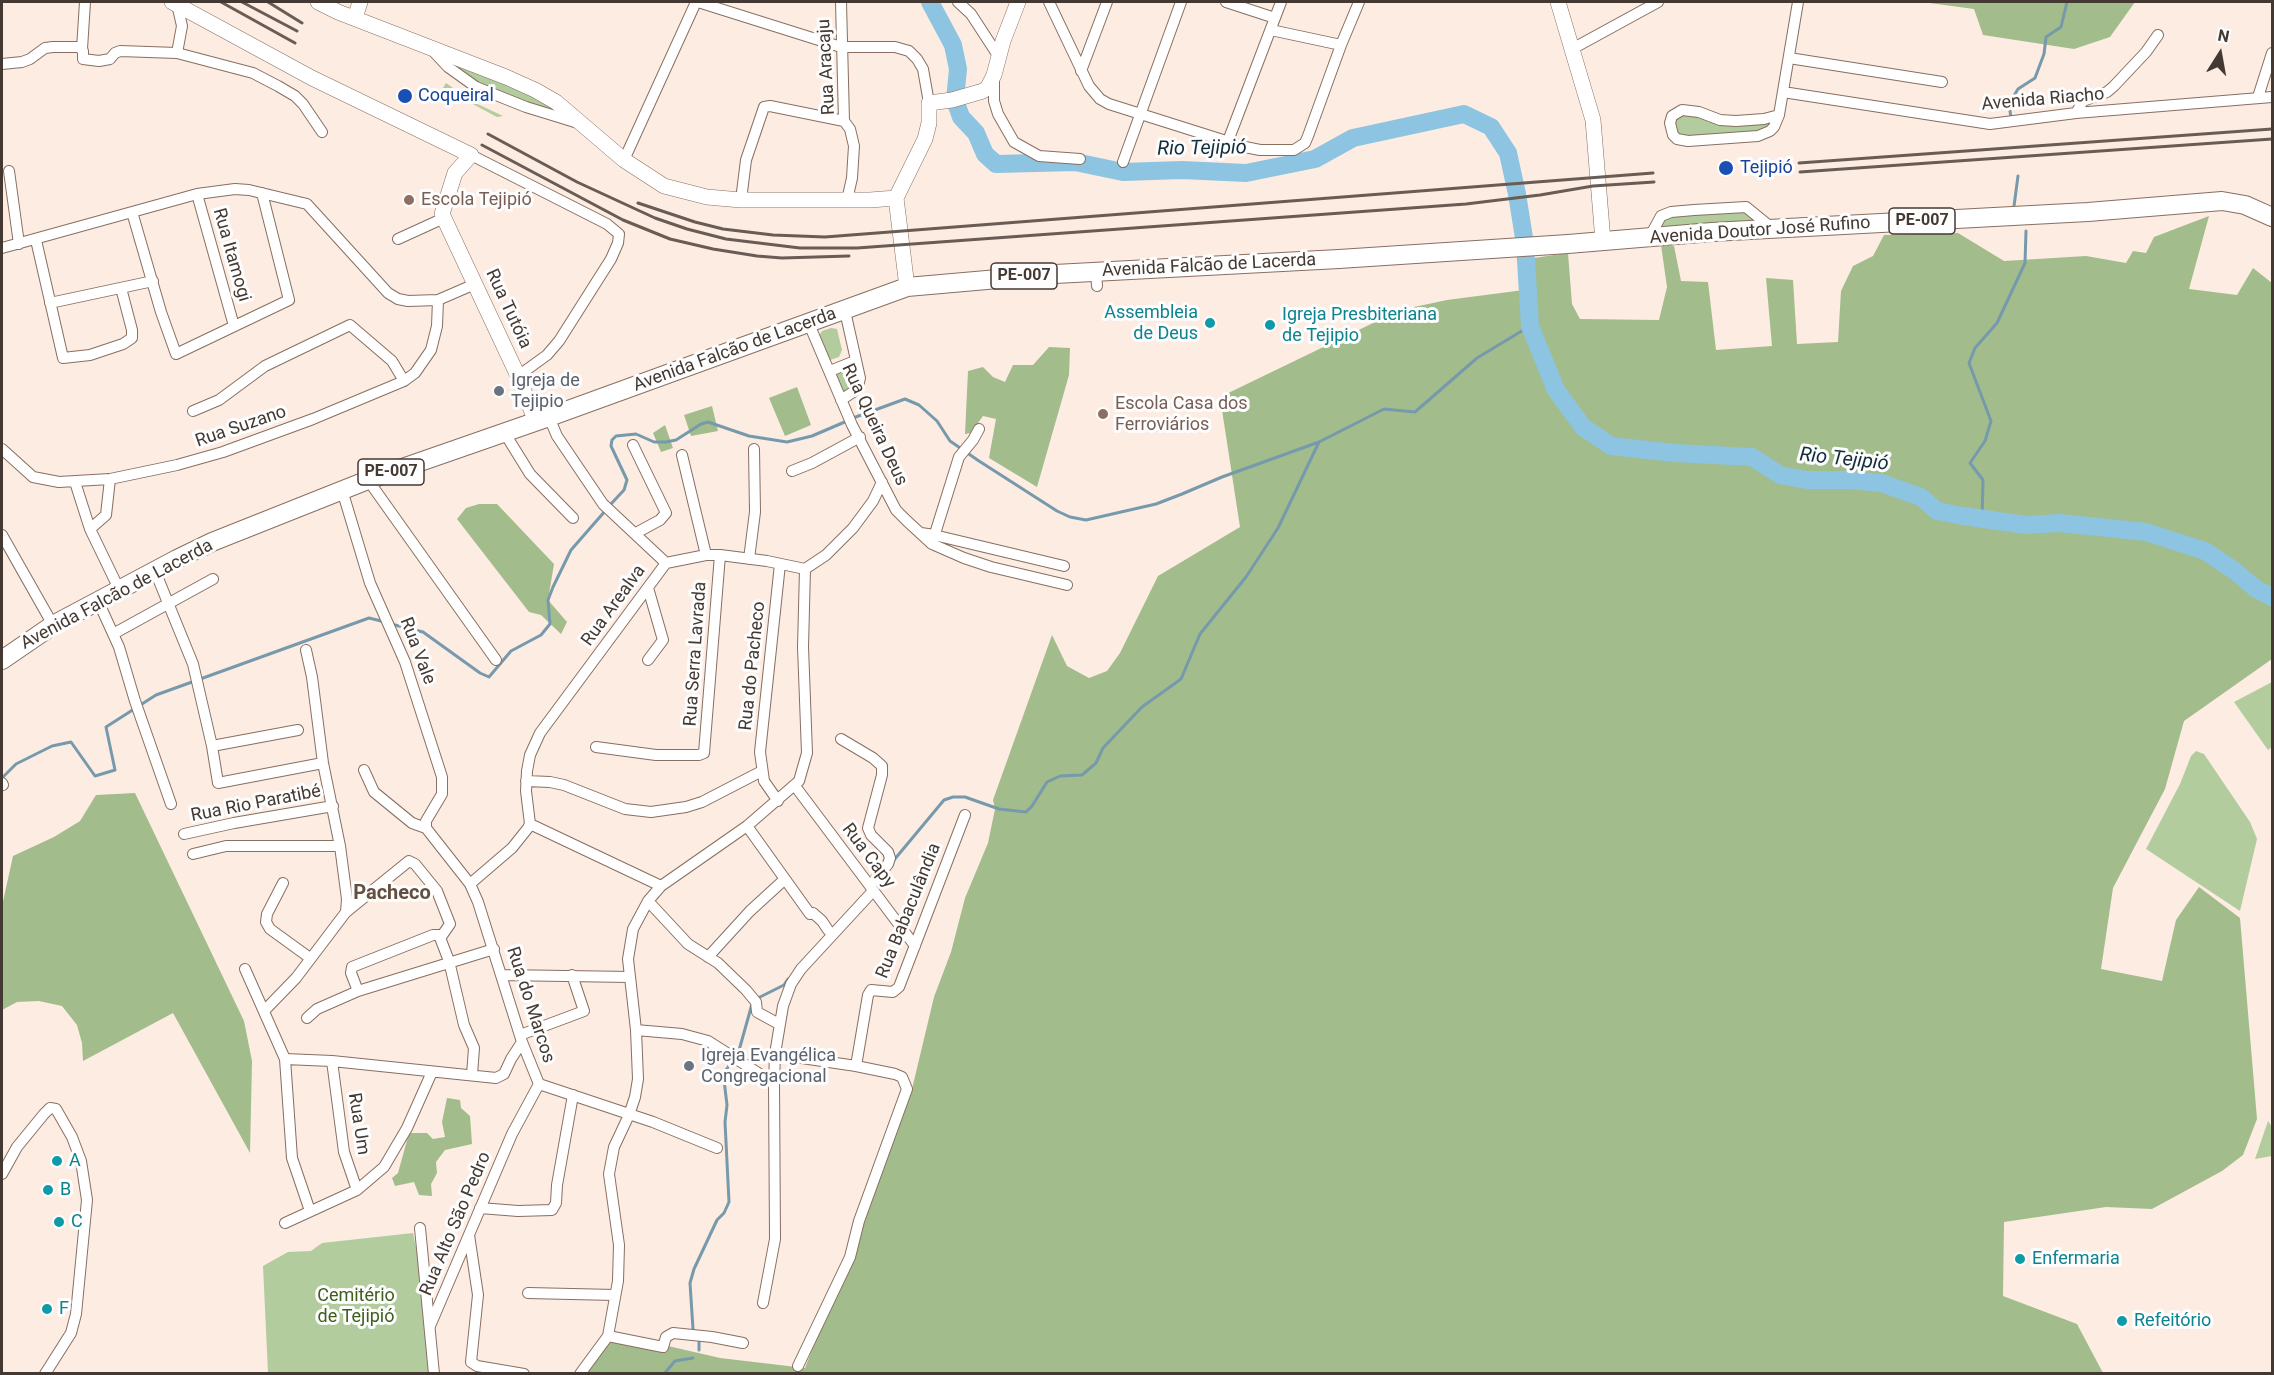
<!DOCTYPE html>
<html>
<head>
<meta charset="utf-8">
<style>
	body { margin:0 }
	#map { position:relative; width:2274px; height:1375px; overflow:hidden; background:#fdece2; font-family:Roboto,sans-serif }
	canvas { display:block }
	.frame { position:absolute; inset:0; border:3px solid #443932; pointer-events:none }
	.north { position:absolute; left:2190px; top:24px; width:60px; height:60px; -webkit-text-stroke:4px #fdfdfd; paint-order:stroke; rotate:11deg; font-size:16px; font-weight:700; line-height:24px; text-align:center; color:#443932 }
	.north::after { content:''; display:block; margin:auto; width:21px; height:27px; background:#443932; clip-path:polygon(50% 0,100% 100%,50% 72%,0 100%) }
</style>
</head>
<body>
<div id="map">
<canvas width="2274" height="1375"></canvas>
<div class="frame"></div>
<div class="north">N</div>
</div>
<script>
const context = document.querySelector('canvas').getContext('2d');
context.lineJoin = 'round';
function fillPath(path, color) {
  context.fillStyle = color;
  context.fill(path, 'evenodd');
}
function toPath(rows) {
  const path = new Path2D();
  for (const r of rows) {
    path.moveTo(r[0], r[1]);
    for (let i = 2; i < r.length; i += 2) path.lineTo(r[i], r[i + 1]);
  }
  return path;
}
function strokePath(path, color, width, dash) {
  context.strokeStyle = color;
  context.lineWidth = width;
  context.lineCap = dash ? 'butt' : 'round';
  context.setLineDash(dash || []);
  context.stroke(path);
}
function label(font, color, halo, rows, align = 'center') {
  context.font = font + ' Roboto,sans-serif';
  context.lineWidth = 6;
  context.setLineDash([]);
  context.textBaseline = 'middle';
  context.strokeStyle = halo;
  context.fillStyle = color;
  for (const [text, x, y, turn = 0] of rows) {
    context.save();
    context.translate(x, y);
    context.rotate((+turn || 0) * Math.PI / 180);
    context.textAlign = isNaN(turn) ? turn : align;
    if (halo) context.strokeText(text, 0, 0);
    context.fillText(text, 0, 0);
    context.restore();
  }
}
const green = toPath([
	[450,64,504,81,550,104,560,115,492,92],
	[446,83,473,102,503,116,497,117,443,88],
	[1677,112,1710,116,1779,117,1770,132,1678,140,1672,116],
	[1746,208,1765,225,1654,228,1659,218],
	[831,328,837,329,842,350,839,357,830,360,819,336,822,331],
	[835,372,846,373,853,380,852,387,842,394],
	[2272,682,2272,747,2268,750,2234,702],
	[2196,751,2204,754,2250,822,2257,839,2240,911,2146,849,2180,784,2191,756],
	[2268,1121,2272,1127,2272,1156,2255,1159],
	[413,1233,419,1262,429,1373,268,1373,263,1266,288,1252,311,1251,322,1243]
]);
const forest = toPath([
	[1922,2,2135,2,2110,37,2074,49,1983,35,1974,9],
	[2209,216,2189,289,2237,295,2253,268,2272,283,2272,659,2184,721,2165,789,2113,888,2101,969,2162,981,2176,920,2199,887,2240,918,2257,1119,2243,1155,2222,1171,2152,1209,2106,1207,2004,1222,2003,1296,2077,1324,2103,1373,584,1374,612,1333,720,1358,805,1368,912,1089,934,997,951,952,965,898,988,843,995,809,993,800,1052,635,1067,666,1089,678,1107,671,1120,653,1158,576,1240,527,1220,397,1400,310,1447,300,1524,290,1534,258,1568,253,1572,304,1580,319,1659,320,1667,287,1661,245,1674,246,1681,281,1708,282,1716,350,1772,346,1766,278,1793,280,1797,344,1838,342,1841,291,1853,266,1873,256,1884,235,1958,233,2004,261,2086,256,2126,263,2133,251,2146,253,2154,237],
	[1049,347,1070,348,1069,375,1037,487,989,458,996,419,983,416,971,433,965,434,968,371,983,367,993,377,1005,382,1013,365,1033,365],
	[797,387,811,425,785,436,769,398],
	[712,406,718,431,691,436,684,415],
	[665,425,673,448,661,452,653,433],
	[479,504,497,504,554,564,548,600,567,622,561,634,541,615,529,612,457,519,466,508],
	[135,793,244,1021,252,1061,250,1153,173,1013,83,1061,82,1043,77,1025,62,1006,39,1001,17,1002,2,1010,2,906,13,856,54,837,80,821,96,795],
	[447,1098,460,1100,461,1108,470,1116,472,1144,445,1150,436,1162,437,1173,431,1184,432,1196,419,1195,414,1182,395,1186,392,1178,398,1173,409,1133,427,1133,433,1139,445,1137,442,1122]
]);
const stream = toPath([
	[2011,118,2009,104,2018,89,2035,78,2044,54,2046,37,2061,27,2067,2],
	[2014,206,2018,176],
	[853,418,905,399,919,405,937,421,950,441,979,461,1057,511,1070,517,1086,520,1156,504,1182,494,1222,477,1319,442,1384,409,1415,412,1477,358,1530,326],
	[610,505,624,490,627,480,611,446,612,440,616,436,636,434,654,442,666,442,676,440,701,424,708,422,749,436,787,442,812,436,847,421],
	[1982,519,1983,480,1970,463,1985,441,1991,421,1969,363,1975,348,1997,323,2025,263,2026,231],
	[391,624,423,632,480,673,489,677,511,651,541,635,550,624,548,600,553,587,571,550,606,510],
	[2,778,16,764,52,746,71,742,95,776,115,770,106,727,156,695,369,618,385,622],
	[894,860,944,800,953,797,965,797,999,809,1026,812,1032,806,1047,782,1060,776,1082,775,1096,763,1103,748,1142,707,1181,679,1200,634,1246,577,1278,528,1319,442],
	[756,999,784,985,788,979],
	[738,1054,752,1004],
	[693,1329,690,1283,694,1269,717,1220,724,1213,729,1202,725,1122,727,1105,724,1080,726,1070,733,1060],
	[699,1350,699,1342],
	[664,1374,675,1361,693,1358]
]);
const river = toPath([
	[930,2,953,45,958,69,955,100,961,117,976,133,985,154,996,164,1075,162,1123,172,1182,170,1246,173,1315,159,1353,138,1464,114,1491,127,1508,153,1517,194,1525,244,1530,326,1556,390,1583,427,1611,446,1674,453,1752,457,1780,475,1807,480,1848,480,1881,483,1921,497,1937,511,1963,516,2026,525,2060,523,2146,532,2205,551,2235,571,2256,589,2272,597]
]);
const street = toPath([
	[698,2,841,47,895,47,909,51,917,59,923,69,929,103],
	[841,2,844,121,850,129,854,146,852,178,847,200],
	[958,2,971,14,999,57],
	[1049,2,1089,86,1100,99,1109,104,1245,147,1260,150,1294,150,1305,143,1308,136,1341,45,1271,30],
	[1226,2,1275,18],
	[1341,45,1359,2],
	[82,49,85,2],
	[1572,49,1658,2],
	[433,51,448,67,476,87,526,107,578,123],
	[177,53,182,26,177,4],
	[1789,58,1942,82],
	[2,64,22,62,30,59,45,48,53,47,79,47,83,51,83,59,99,61,110,59,115,53,120,51,177,53,253,73,278,86,295,96,303,104,322,132],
	[1081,71,1107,2],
	[994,79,994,101,998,114,1014,142,1039,156,1080,159],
	[1783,92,1990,124,2076,113,2272,97],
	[2258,97,2272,53],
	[2076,113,2083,101,2107,92,2114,86,2146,52,2158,35],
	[1779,115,1764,119,1736,121,1720,120,1699,112,1682,110,1672,116,1670,123,1673,135,1677,139,1688,141,1758,136,1770,131,1774,127,1779,115,1798,2],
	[1228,141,1281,2],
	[471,155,607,224,619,234,618,243,611,259,559,341,547,355,518,376],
	[624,160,696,2],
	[1123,162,1181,2],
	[9,171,19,244],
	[197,194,234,326],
	[741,200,746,160,764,107,770,106,844,121],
	[132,212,161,312,176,354,289,300,262,193],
	[1649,238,1661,216,1671,212,1694,210,1746,207,1773,229],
	[398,239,444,218],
	[36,240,63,358,90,355,123,344,132,338,132,330,121,288],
	[2,248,197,194,235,189,249,190,307,204,388,293,398,299,408,301,438,300,475,284],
	[1096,272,1097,286],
	[50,303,153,281],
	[809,324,852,425,896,510,907,521,932,544,964,558,991,567,1067,585],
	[830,371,855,361],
	[841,400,853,392,858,386,860,378,845,311],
	[193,411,219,400,265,366,350,325,392,361,404,381],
	[549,417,557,436,603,504,666,563],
	[504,432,530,474,573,518],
	[633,445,666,513,660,520,636,533],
	[2,449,33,477,59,482,110,479,177,465,223,452,313,419,404,381,415,373,431,350,437,326,438,300],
	[682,455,706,555],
	[792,471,812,463,860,437],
	[368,480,496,660],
	[75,482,90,529,119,589],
	[342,490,370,583,405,662,442,777,442,794,426,821,426,828,470,884,478,902,522,1042,539,1084,512,1134,430,1326],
	[90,529,106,515,110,479],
	[921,533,934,535,1064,566],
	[2,535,53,625],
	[933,540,959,457,973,440,979,429],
	[749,559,755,512,754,449],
	[155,571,193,664,212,746,218,783,323,763],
	[648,588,663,640,648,660],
	[98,601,119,647,135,701,171,804],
	[113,634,213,579],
	[841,739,873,758,882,766,882,775,868,828,871,835,888,852,890,858,888,864,870,886],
	[212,746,298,730],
	[596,747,656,755,699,755,704,753,720,555],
	[364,770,374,792,412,823,426,828],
	[526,781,550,782,564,785,625,809,651,812,686,807,702,802,762,771],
	[2,783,3,785],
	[795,786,915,946],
	[778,801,764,781,760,752,780,564],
	[530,824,661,886],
	[747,826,810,914,813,913,822,921,828,930],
	[184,834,234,823,333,806],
	[193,854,226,846,340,846],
	[283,883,267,914,266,922,270,929,310,958],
	[470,884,512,848,528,828,530,824,526,791,527,771,530,755,540,733,666,563,706,555,720,555,767,561,805,569,826,555,853,528,873,501,882,482],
	[648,901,688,944,718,963,746,990,756,1002,757,1012,779,1024],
	[346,912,409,861,415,864,437,891,450,924,441,937],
	[708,957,750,911,785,879],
	[245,969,285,1059,292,1158,310,1211],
	[501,975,630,977],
	[358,991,351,973,352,967,433,935,439,935,449,961,464,1025,474,1048,472,1075],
	[264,1011,296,978,346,912,347,899,340,846,323,763,312,677,306,650],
	[307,1018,317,1009,358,991,494,949],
	[636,1030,682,1034,708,1041,774,1083],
	[520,1035,584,1011,572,975],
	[775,1054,856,1066,895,1074,902,1077,907,1089,859,1221,850,1257,798,1366],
	[285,1059,332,1061,496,1078,504,1074,511,1059,522,1042],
	[332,1061,344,1152,357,1190],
	[856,1066,868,995,871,990,893,992,899,987,965,815],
	[539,1084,653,1122,717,1148],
	[2,1174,17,1147,44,1114,50,1108,56,1109,72,1137,81,1161,87,1200,76,1314,71,1333,45,1374],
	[480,1208,518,1211,552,1210,556,1203,557,1185,573,1095],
	[285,1223,357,1190,384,1167,407,1128,432,1072],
	[420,1228,434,1374],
	[469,1235,478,1295,471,1362,477,1366,524,1374],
	[528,1293,615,1295],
	[763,1303,775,1239,774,1083,775,1054,783,1006,791,984,801,969,873,891],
	[608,1336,663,1347,666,1337,673,1333,712,1337,743,1343],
	[580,1374,608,1336,618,1281,619,1245,609,1174,614,1147,629,1115,635,1097,638,1079,636,1030,628,959,633,929,648,901,661,886,747,826,799,781,807,753,803,647,805,569]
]);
const secondary = toPath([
	[172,2,312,78,471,155,455,173,442,214,518,376,536,422],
	[318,2,338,12,506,77,535,90,556,102,624,160,664,186,707,197,741,200,870,200,896,198],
	[1558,2,1593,120,1603,241],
	[355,18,360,2],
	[907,287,896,198,925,139,929,123,929,103,952,100,983,91,988,87,994,75,1003,41,1018,2]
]);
const primary = toPath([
	[2,660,53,625,177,559,212,542,368,480,549,417,907,287,1055,274,1339,259,1568,244,1712,232,2088,212,2222,201,2245,205,2272,217]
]);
const rail = toPath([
	[221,2,295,43],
	[242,2,297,31],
	[268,2,302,23],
	[488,134,577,182,655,218,687,229,726,239,800,248,857,248,1466,204,1540,195,1593,186,1654,182],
	[482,145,623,220,670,239,713,249,757,256,782,258,849,256],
	[1799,163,2272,129],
	[1800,172,2272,139],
	[638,203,695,222,723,229,773,235,825,237,1653,173]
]);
const markers = [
	[405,96,8,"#1a4fb4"],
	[1726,168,8,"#1a4fb4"],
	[409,200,6,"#8d6e63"],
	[1210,323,6,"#0f9aa8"],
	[1270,325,6,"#0f9aa8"],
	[499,391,6,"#6b7280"],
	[1103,414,6,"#8d6e63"],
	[689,1066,6,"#6b7280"],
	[57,1161,6,"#0f9aa8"],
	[48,1190,6,"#0f9aa8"],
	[59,1222,6,"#0f9aa8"],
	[2020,1259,6,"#0f9aa8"],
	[47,1309,6,"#0f9aa8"],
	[2122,1321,6,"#0f9aa8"]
];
const shields = [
	[1922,221,66],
	[1024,276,66],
	[391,472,66]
];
const shieldNames = [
	["PE-007",1922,221],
	["PE-007",1024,276],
	["PE-007",391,472]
];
const streetNames = [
	["Rua Aracaju",827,67,-93],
	["Avenida Riacho",2043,100,-5],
	["Avenida Doutor José Rufino",1760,231,-4],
	["Rua Itamogi",231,255,74],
	["Avenida Falcão de Lacerda",1209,266,-3],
	["Rua Tutóia",508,309,65],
	["Avenida Falcão de Lacerda",735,350,-20],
	["Rua Queira Deus",874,425,65],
	["Rua Suzano",241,427,-19],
	["Avenida Falcão de Lacerda",117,595,-28],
	["Rua Arealva",614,606,-54],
	["Rua Vale",417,651,69],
	["Rua Serra Lavrada",696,654,-86],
	["Rua do Pacheco",753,666,-84],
	["Rua Rio Paratibé",256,804,-11],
	["Rua Capy",868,856,53],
	["Rua Babaculândia",909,911,-68],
	["Rua do Marcos",530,1005,72],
	["Rua Um",358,1124,81],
	["Rua Alto São Pedro",456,1224,-67]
];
const transitNames = [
	["Coqueiral",418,96],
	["Tejipió",1740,168]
];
const educationNames = [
	["Escola Tejipió",421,200],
	["Escola Casa dos",1115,404],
	["Ferroviários",1115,425]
];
const cultureNames = [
	["Assembleia",1198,313,"right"],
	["de Deus",1198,334,"right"],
	["Igreja Presbiteriana",1282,315],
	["de Tejipio",1282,336],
	["A",69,1161],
	["B",60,1190],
	["C",71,1222],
	["Enfermaria",2032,1259],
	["F",59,1309],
	["Refeitório",2134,1321]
];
const worshipNames = [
	["Igreja de",511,381],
	["Tejipio",511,402],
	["Igreja Evangélica",701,1056],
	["Congregacional",701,1077]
];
const parkNames = [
	["Cemitério",356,1296],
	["de Tejipió",356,1317]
];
const waterNames = [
	["Rio Tejipió",1202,149,-1],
	["Rio Tejipió",1844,460,6]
];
const neighbourhoodNames = [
	["Pacheco",392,894]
];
fillPath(green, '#b2cc9d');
fillPath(forest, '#a2bc8c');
strokePath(stream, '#769aac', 3);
strokePath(river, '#8cc4e1', 18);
strokePath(street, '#876f61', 12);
strokePath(secondary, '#876f61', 16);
strokePath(primary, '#876f61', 20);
strokePath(street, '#fff', 10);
strokePath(secondary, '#fff', 15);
strokePath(primary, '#fff', 18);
strokePath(rail, '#695c55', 3);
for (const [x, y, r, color] of markers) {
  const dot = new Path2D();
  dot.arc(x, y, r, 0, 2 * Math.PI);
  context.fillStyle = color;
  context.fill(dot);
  strokePath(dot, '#fdfdfd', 2);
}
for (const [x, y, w] of shields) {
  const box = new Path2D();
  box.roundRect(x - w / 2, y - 13, w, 26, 4.5);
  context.fillStyle = '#fdfdfd';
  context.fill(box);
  strokePath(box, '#443932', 1.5);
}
label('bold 16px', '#443932', null, shieldNames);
label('18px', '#443932', '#fdfdfd', streetNames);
label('18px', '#164399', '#fdfdfd', transitNames, 'left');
label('18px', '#785e54', '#fdfdfd', educationNames, 'left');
label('18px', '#0d838f', '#fdfdfd', cultureNames, 'left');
label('18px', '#5b616d', '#fdfdfd', worshipNames, 'left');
label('18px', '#3e5e1b', '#fdfdfd', parkNames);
label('italic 20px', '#132e3b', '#fdfdfd', waterNames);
label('bold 20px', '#644e40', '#fdfdfd', neighbourhoodNames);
</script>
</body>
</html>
